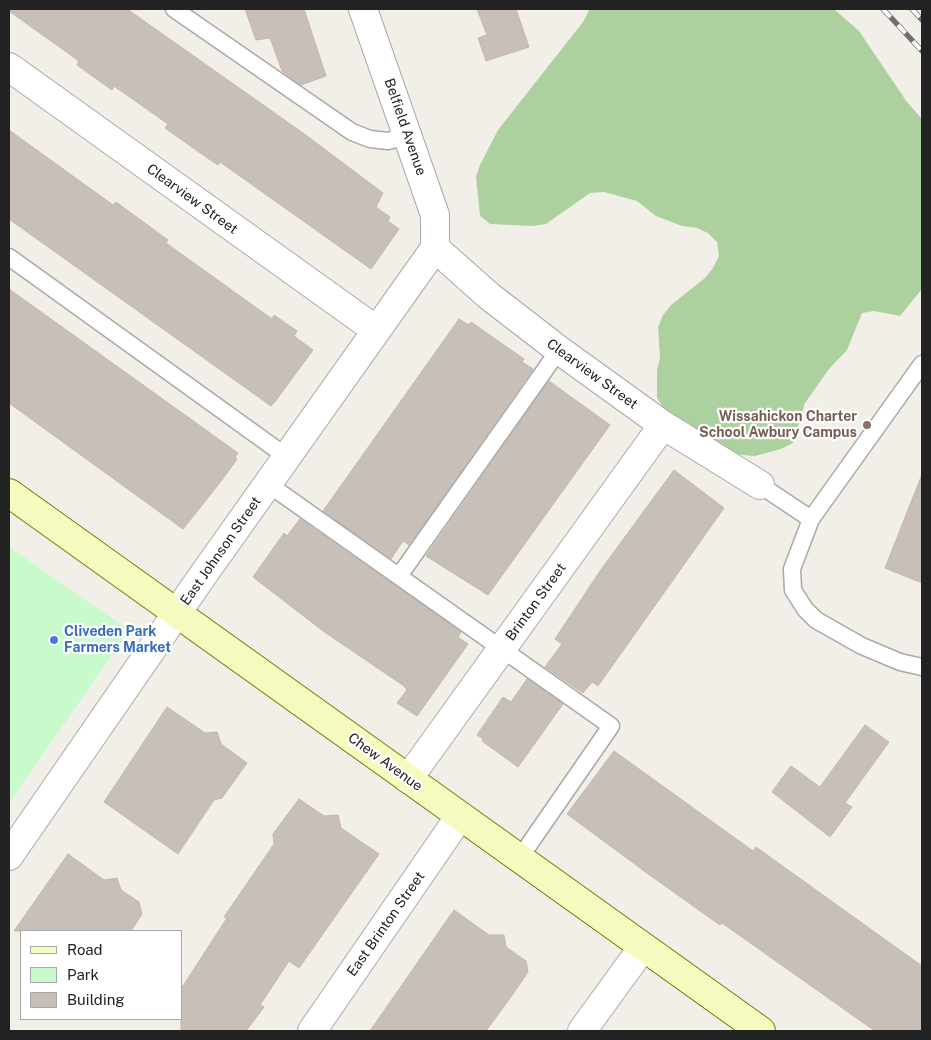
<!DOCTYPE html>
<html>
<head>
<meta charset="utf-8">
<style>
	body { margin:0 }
	#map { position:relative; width:931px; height:1040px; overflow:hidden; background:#f2efe9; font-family:"Public Sans",sans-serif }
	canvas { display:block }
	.frame { position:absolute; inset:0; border:10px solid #222; pointer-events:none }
	.legend { position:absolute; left:20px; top:930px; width:162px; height:90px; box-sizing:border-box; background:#fff; border:1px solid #a7a7a7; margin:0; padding:6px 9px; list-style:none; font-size:15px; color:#222 }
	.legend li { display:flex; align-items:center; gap:10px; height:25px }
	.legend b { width:25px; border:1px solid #a7a7a7 }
</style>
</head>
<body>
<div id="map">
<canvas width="931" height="1040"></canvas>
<div class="frame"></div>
<ul class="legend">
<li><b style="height:6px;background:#f7fabf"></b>Road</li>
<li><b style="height:14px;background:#c8facc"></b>Park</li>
<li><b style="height:14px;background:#c7bfb8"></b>Building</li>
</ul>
</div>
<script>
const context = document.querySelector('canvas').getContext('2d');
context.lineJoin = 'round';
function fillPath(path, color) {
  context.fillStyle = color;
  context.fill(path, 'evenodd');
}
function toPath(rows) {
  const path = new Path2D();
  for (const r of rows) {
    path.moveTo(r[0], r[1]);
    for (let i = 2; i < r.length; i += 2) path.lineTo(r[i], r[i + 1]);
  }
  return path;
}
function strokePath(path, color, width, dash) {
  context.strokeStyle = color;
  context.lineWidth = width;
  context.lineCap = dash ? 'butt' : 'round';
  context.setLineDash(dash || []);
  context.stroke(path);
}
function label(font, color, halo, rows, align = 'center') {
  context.font = font + ' "Public Sans",sans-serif';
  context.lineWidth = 4.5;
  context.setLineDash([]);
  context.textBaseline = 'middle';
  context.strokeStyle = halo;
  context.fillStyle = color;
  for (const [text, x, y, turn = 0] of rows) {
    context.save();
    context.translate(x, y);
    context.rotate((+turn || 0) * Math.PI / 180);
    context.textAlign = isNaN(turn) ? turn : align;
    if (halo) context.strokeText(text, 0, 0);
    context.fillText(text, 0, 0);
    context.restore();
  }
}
const forest = toPath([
	[590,9,834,9,859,31,907,102,922,119,922,289,900,316,874,311,862,313,847,350,829,369,805,403,793,443,781,449,755,456,742,455,719,447,671,419,657,398,657,370,660,358,658,327,663,315,671,305,705,278,713,268,719,256,717,242,708,233,697,228,682,226,656,216,637,201,604,192,590,193,546,224,532,226,490,224,480,216,476,177,480,165,498,130,583,22]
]);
const park = toPath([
	[9,547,123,626,128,632,9,803]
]);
const building = toPath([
	[9,9,127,9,303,133,383,193,376,207,390,217,388,221,399,229,371,269,220,162,218,165,206,157,165,128,168,124,114,86,112,90,77,65,79,61,9,11,9,9],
	[245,9,304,9,326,76,301,85,282,71,270,38,256,40,245,9],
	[477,9,516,9,529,47,486,61,478,38,487,35,477,9],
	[9,130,113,205,116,202,168,240,166,243,272,319,274,315,297,331,294,336,313,350,274,403,271,406,9,219,9,130],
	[9,289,238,453,235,457,237,459,222,480,183,529,9,403,9,289],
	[459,319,469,325,471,322,524,359,522,362,533,369,409,545,403,541,391,559,323,511,459,319],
	[549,381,610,425,488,595,426,556,549,381],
	[674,470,724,508,598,686,592,682,583,693,545,667,562,644,555,639,600,571,674,470],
	[921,477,922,477,922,583,885,568,921,477],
	[300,519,461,632,458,637,468,644,417,716,397,703,407,690,404,686,323,631,253,577,284,533,287,536,300,519],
	[527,679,563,704,518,767,482,741,483,739,477,735,503,697,511,702,527,679],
	[167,707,205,733,217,732,221,744,247,763,222,798,214,800,178,854,104,802,167,707],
	[865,725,889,742,845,803,852,807,830,837,772,792,791,766,820,787,865,725],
	[614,751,753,851,756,847,922,966,922,1031,875,1031,722,923,720,925,651,876,567,814,614,751],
	[299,799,324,816,338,815,341,828,379,854,299,968,289,961,260,1005,264,1007,246,1031,181,1031,181,989,227,918,224,917,274,844,273,834,299,799],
	[68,854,104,880,117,878,121,890,139,902,142,914,131,931,14,931,68,854],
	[454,910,489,935,504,935,506,947,526,961,528,972,513,994,486,1031,370,1031,454,910]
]);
const lane = toPath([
	[174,9,352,132,370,139,388,141,408,136],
	[9,257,287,457],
	[922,364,811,519,792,569,793,590,805,609,816,620,862,646,900,662,922,667],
	[268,484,611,726,519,859],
	[760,485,811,519],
	[399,576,559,350]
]);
const street = toPath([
	[9,67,376,330],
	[435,248,489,296,559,350,663,425,760,485],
	[408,779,663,425],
	[9,856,201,578,435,248,435,215,363,9],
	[312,1031,460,816],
	[582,1031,643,947]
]);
const secondary = toPath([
	[9,493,761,1031]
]);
const rail = toPath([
	[883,9,922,51],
	[912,9,922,20]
]);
const markers = [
	[867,425,5,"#8d6e63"],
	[54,640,5,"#3f7fe0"]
];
const streetNames = [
	["Belfield Avenue",405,127,71],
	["Clearview Street",192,199,36],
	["Clearview Street",592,374,36],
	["East Johnson Street",221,551,-55],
	["Brinton Street",536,602,-54],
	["Chew Avenue",385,762,36],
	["East Brinton Street",386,924,-55]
];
const educationNames = [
	["Wissahickon Charter",857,417],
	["School Awbury Campus",857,433]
];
const shopNames = [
	["Cliveden Park",64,632],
	["Farmers Market",64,648]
];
fillPath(forest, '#add19e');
fillPath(park, '#c8facc');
fillPath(building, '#c7bfb8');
strokePath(building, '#c4b6ab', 1);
strokePath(lane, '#a9a9a9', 19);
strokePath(street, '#a9a9a9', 30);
strokePath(secondary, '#707d05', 30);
strokePath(lane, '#fff', 16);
strokePath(street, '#fff', 28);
strokePath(secondary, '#f7fabf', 28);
strokePath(rail, '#707070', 5.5);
strokePath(rail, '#fff', 4, [11]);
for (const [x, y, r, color] of markers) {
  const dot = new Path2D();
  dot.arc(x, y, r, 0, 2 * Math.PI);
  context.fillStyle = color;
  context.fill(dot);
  strokePath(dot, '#fff', 2);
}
label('14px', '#222', '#fff', streetNames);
label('bold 14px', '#785e54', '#fff', educationNames, 'right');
label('bold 14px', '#366cbe', '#fff', shopNames, 'left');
</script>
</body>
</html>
